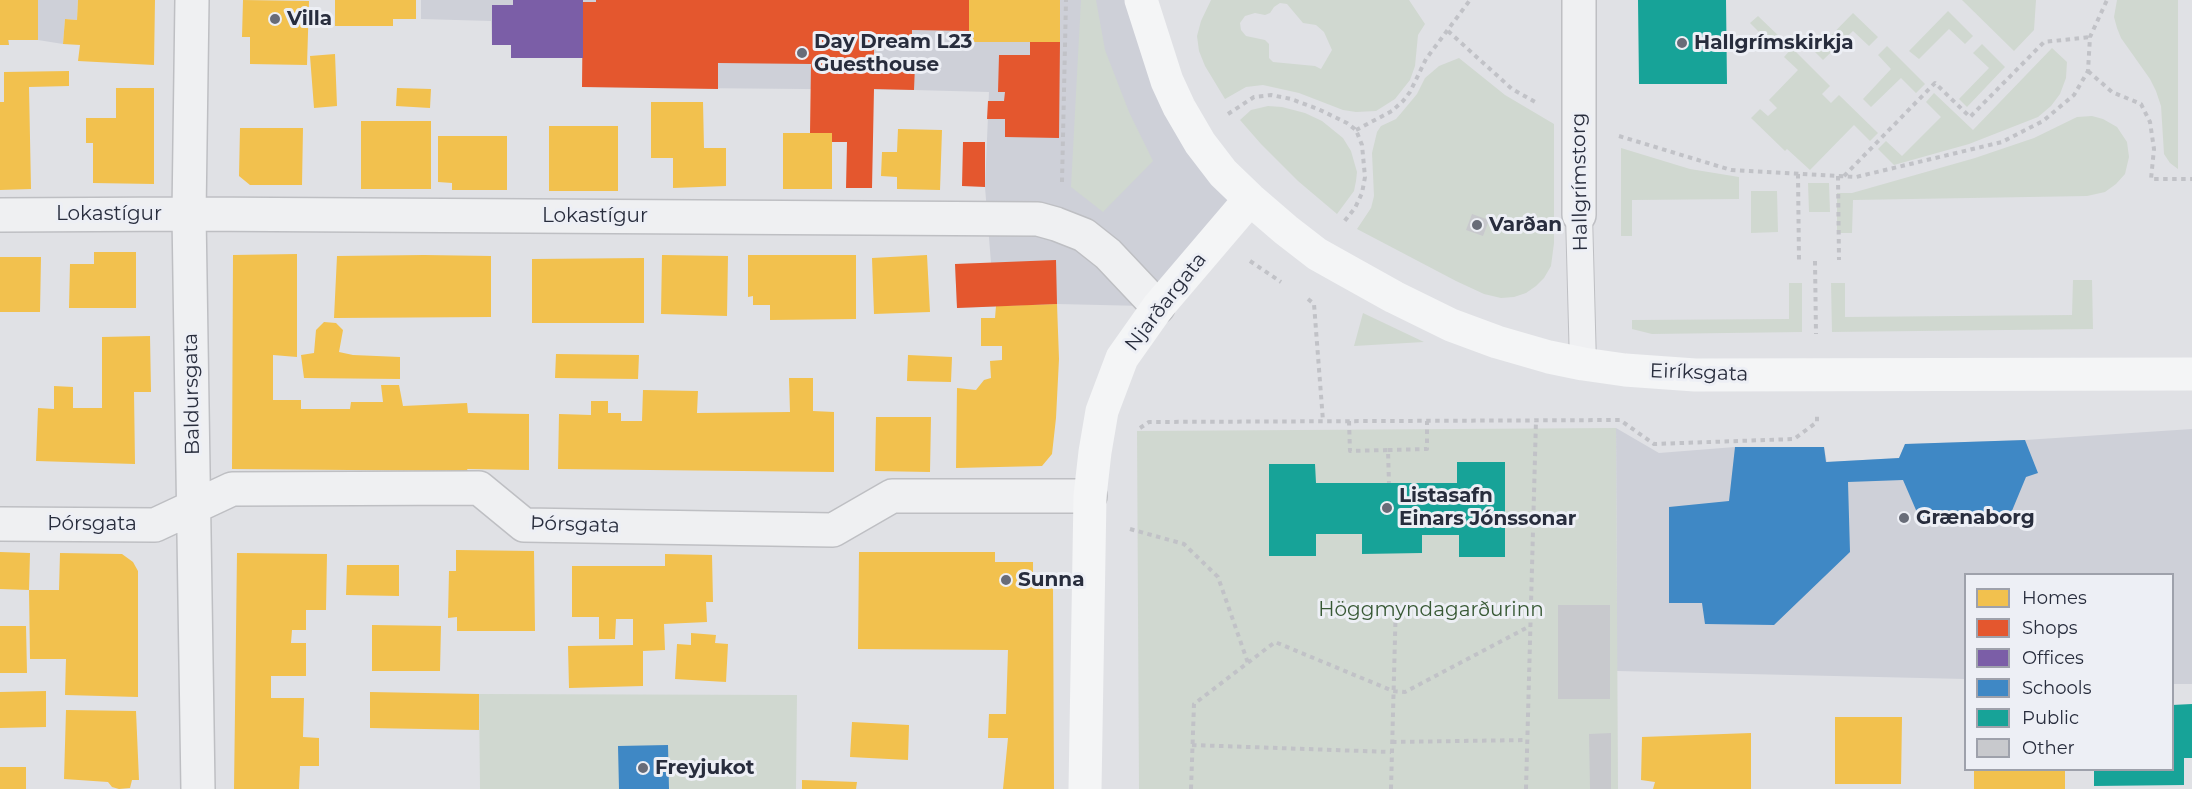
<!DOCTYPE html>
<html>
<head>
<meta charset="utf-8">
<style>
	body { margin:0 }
	#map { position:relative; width:2192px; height:789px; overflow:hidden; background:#e0e1e5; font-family:Montserrat,sans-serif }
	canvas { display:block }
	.legend { position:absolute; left:1964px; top:573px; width:210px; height:198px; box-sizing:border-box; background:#edeff5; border:2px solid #9ea1ab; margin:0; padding:8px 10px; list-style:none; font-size:18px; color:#282d3d }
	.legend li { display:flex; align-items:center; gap:12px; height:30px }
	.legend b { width:30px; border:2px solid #9ea1ab }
</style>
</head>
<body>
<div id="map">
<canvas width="2192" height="789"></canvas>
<ul class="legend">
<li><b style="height:16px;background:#f2c14e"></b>Homes</li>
<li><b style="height:16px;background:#e4572e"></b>Shops</li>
<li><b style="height:16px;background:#7b5ea7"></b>Offices</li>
<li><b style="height:16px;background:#3f88c5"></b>Schools</li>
<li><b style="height:16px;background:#17a398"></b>Public</li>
<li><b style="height:16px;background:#c8c9cd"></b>Other</li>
</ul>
</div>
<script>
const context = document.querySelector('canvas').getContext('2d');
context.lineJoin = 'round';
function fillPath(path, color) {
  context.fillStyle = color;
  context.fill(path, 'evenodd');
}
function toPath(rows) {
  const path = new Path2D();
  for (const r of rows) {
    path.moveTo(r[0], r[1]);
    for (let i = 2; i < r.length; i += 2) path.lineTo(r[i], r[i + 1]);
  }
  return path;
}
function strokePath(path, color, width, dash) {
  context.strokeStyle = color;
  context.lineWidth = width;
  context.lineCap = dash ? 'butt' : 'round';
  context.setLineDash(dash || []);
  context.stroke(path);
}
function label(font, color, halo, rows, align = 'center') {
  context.font = font + ' Montserrat,sans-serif';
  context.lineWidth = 6;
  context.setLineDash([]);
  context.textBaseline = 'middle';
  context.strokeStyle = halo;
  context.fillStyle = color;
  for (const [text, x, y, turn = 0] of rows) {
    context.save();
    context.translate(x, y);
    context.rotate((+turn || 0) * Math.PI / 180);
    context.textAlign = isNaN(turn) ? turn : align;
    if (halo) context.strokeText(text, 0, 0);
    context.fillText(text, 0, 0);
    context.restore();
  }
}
const built = toPath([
	[0,0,78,0,77,20,65,19,63,44,38,40,9,40,9,45,0,45],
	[421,0,1134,0,1235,199,1144,306,1057,304,957,308,955,264,991,263,985,187,989,92,914,90,582,87,582,58,511,58,511,45,492,45,491,21,421,19],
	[1616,428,1659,453,1735,447,1824,447,1827,462,1899,458,1905,444,2025,440,2192,429,2192,684,2173,684,2172,574,1966,574,1965,679,1617,671]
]);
const green = toPath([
	[1081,0,1096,0,1105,50,1129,112,1153,161,1103,212,1071,187],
	[1211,0,1409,0,1425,24,1418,35,1415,66,1410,80,1395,99,1376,111,1356,112,1343,110,1299,93,1263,85,1246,87,1225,99,1205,66,1199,51,1197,36,1201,21],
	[1280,3,1287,4,1303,23,1316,25,1324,32,1332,50,1321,69,1315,66,1273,62,1269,58,1269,44,1265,40,1246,36,1241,30,1240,23,1245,16,1255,13,1265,15,1270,13,1274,7],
	[1962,0,2036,0,2034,30,2014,51],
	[2117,0,2178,0,2178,169,2170,163,2164,154,2161,106,2156,91,2150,79,2121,38,2117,28,2114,17],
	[1948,11,1973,36,1965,44,1949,29,1919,59,1909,51],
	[1853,13,1878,37,1869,46,1853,31,1823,60,1815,52],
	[1758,16,1783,40,1775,48,1750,23],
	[1982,44,2005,67,1967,107,1959,99,1989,68,1973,53],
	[1887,46,1925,84,1916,93,1901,78,1871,107,1863,99,1891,69,1878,55],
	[1792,48,1830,86,1822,94,1831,103,1839,95,1878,133,1870,141,1854,125,1810,170,1787,149,1785,151,1751,118,1760,109,1768,116,1777,108,1769,100,1798,70,1784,57],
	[2052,48,2067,62,2066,78,2060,94,2051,106,2038,117,1969,144,1894,165,1878,149,1886,141,1902,156,1941,117,1926,102,1934,93,1973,130],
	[1459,58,1505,95,1554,124,1554,243,1551,266,1544,278,1536,286,1526,293,1514,297,1501,298,1484,294,1456,281,1357,229,1371,208,1374,196,1372,153,1377,132,1381,126,1396,119,1402,112,1417,94,1425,78,1439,66],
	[1268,106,1282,107,1305,113,1322,121,1343,138,1351,151,1357,172,1356,181,1354,191,1337,214,1298,181,1261,144,1240,120,1251,110],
	[2092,116,2103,119,2117,127,2127,142,2129,157,2125,174,2116,184,2105,192,2087,196,1853,200,1852,233,1837,233,1837,193,1852,193,1975,158,2034,138,2077,117],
	[1621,148,1690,169,1739,177,1739,199,1632,200,1632,236,1621,236],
	[1808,183,1829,183,1830,212,1809,212],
	[1777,191,1778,232,1751,233,1751,191],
	[2073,280,2092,280,2093,329,1832,332,1831,283,1845,283,1845,317,2072,315],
	[1789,283,1802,283,1802,332,1652,334,1632,329,1632,320,1789,319],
	[1363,313,1424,342,1354,346],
	[1616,428,1618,789,1139,789,1137,431],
	[479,694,797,695,796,789,480,789]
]);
const homes = toPath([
	[0,0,38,0,38,40,8,40,9,45,0,45],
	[78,0,155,0,154,65,78,61,80,45,63,44,65,19,77,20],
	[243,0,309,1,307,65,250,64,250,37,242,37],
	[335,0,416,0,416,19,393,19,393,26,335,26],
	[969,0,1060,0,1060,42,969,42],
	[335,54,337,106,314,108,310,56],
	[69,71,69,86,29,87,31,189,0,190,0,102,4,102,4,72],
	[116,88,154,88,154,184,93,183,93,143,86,143,86,118,116,118],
	[397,88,431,89,430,108,396,106],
	[651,102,703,102,704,148,726,148,726,186,673,188,673,158,651,158],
	[361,121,431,121,431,189,361,189],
	[549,126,618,126,618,191,549,191],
	[240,128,303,128,302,185,250,185,239,176],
	[898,129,942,130,940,190,897,189,897,177,881,176,882,152,897,152],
	[783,133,832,133,832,189,783,189],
	[438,136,507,136,507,190,452,190,452,183,438,182],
	[94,252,136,252,136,308,69,308,70,264,94,264],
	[297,254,297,357,273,355,273,400,301,400,301,409,350,409,351,402,383,402,381,385,399,385,403,406,467,403,468,413,529,414,529,470,467,469,468,471,232,469,233,255],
	[424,255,491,256,491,317,334,318,337,256],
	[662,255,728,256,727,316,661,314],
	[748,255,856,255,856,319,770,320,770,305,753,305,753,296,748,297],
	[927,255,930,312,874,314,872,258],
	[0,257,41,257,40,312,0,312],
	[644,258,644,323,532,323,532,259],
	[1057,304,1059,359,1056,418,1052,454,1042,466,956,468,957,388,976,390,984,380,991,378,990,361,1002,360,1002,346,981,346,981,318,995,318,996,306],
	[324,322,336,323,343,330,339,352,353,355,400,357,400,379,304,378,301,355,314,353,316,330],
	[150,336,151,392,134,392,135,464,36,461,38,408,54,409,54,386,73,387,73,408,102,408,102,337],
	[556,354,639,355,638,379,555,378],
	[908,355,952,357,951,382,907,381],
	[789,378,813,378,813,411,834,412,834,472,558,469,559,414,591,415,591,401,608,401,608,413,621,413,621,421,642,421,643,390,698,391,697,413,790,412],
	[876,417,931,417,930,472,875,471],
	[456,550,534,551,535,631,457,631,457,617,448,618,449,571,456,571],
	[0,552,30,553,29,590,0,589],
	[859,552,995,552,995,562,1033,562,1033,587,1053,587,1054,789,1003,789,1008,738,988,738,989,714,1006,714,1008,650,858,649],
	[60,553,122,554,133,562,138,571,138,697,65,695,66,659,30,659,29,590,59,590],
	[237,553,327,554,326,610,306,610,306,630,292,630,291,643,306,643,306,676,271,676,271,698,304,698,303,737,319,738,319,766,300,766,299,789,234,789],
	[665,554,712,555,713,602,706,602,707,622,664,624,665,650,643,651,643,686,569,688,568,646,633,645,633,619,616,619,615,639,599,639,599,617,572,617,572,566,665,566],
	[347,565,399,565,399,596,346,595],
	[372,625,441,626,440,671,372,671],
	[0,626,26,626,27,673,0,673],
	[691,633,716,635,715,643,728,644,726,682,675,679,677,644,691,645],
	[46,691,46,727,0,728,0,692],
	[370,692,479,694,479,730,370,728],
	[66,710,136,711,139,780,132,780,130,788,119,789,112,787,108,782,64,779],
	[1835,717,1902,717,1901,784,1835,784],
	[852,722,909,725,908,760,850,757],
	[1751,733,1751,789,1653,789,1655,782,1641,780,1642,737],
	[0,767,26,767,26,789,0,789],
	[1974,770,2065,770,2065,789,1974,789],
	[802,780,857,782,856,789,802,789]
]);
const shops = toPath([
	[596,0,969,0,969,31,912,30,912,46,874,45,874,64,915,65,914,90,874,89,872,188,846,188,847,142,832,142,832,133,810,133,811,64,718,63,718,89,582,87,583,2,596,2],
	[1030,42,1060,42,1059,138,1005,137,1005,119,987,119,988,101,1004,101,1005,92,998,92,999,55,1030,55],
	[963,142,985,142,985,187,962,186],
	[1056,260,1057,304,957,308,955,264]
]);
const offices = toPath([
	[513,0,583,0,583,58,511,58,511,45,492,45,492,5,513,5]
]);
const schools = toPath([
	[2025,440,2038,473,2026,477,2009,518,1919,517,1903,480,1848,482,1850,552,1774,625,1705,624,1702,603,1669,603,1669,507,1729,501,1735,447,1824,447,1826,462,1899,458,1905,444],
	[668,745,669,789,619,789,618,746]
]);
const public = toPath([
	[1638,0,1726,0,1727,84,1639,84],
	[1457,462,1505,462,1505,557,1459,557,1459,535,1422,535,1422,553,1362,554,1362,534,1316,534,1316,556,1269,556,1269,464,1315,464,1316,483,1457,483],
	[2192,704,2192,758,2184,758,2184,785,2094,786,2094,770,2172,770,2172,705]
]);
const building = toPath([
	[1472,214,1489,220,1483,236,1466,230],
	[1558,605,1610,605,1610,699,1558,699],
	[1611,733,1611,789,1590,789,1589,734]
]);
const path = toPath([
	[1448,31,1512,89,1537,103],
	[2088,71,2112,92,2141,104,2150,122,2154,149,2151,179,2192,179],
	[1228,114,1254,97,1271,95,1291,99,1318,109,1347,123,1356,130,1362,145,1365,177,1362,193,1355,208,1343,223],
	[1356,130,1392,111,1403,101,1410,92,1426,59,1470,0],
	[1619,136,1731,170,1856,177,2002,142,2043,121,2074,95,2088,71,2090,37,2107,0],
	[1798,174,1799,261],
	[1838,176,1839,260],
	[1844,176,1935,83,1970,117,2044,42,2090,37],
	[1062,182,1066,0],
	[1250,261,1281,282],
	[1815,261,1816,334],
	[1308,299,1314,304,1323,421],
	[1349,421,1350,451,1388,450,1389,483],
	[1140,428,1149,422,1620,420,1654,444,1794,439,1817,422,1817,416],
	[1388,450,1427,449,1427,421],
	[1130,529,1184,544,1218,577,1248,663],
	[1392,742,1527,740],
	[1192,745,1391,752],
	[1191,789,1194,704,1275,642,1393,691,1405,692,1530,626],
	[1391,789,1396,600],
	[1526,789,1536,420]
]);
const lane = toPath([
	[1579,215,1583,364]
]);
const street = toPath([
	[192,0,189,214,198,789],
	[1579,0,1579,215],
	[0,215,189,214,1038,219,1056,224,1084,235,1108,254,1158,307],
	[0,524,155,525,232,489,479,488,524,525,833,530,892,496,1090,496]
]);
const secondary = toPath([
	[1141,0,1167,81,1179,107,1200,143,1223,173,1250,199,1286,230,1317,254,1342,268,1394,297,1451,325,1497,342,1549,357,1583,364,1625,370,1695,375,2192,374],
	[1085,789,1090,496,1095,452,1102,411,1122,358,1158,307,1250,199]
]);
const markers = [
	[275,19,6,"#686c78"],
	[1682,43,6,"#686c78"],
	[802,53,6,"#686c78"],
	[1477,225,6,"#686c78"],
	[1387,508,6,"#686c78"],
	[1904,518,6,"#686c78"],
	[1006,580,6,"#686c78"],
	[643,768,6,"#686c78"]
];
const poiNames = [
	["Villa",287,19],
	["Day Dream L23",814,42],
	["Guesthouse",814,65],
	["Hallgrímskirkja",1694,43],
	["Varðan",1489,225],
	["Listasafn",1399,496],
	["Einars Jónssonar",1399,519],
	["Grænaborg",1916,518],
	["Sunna",1018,580],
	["Freyjukot",655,768]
];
const streetNames = [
	["Hallgrímstorg",1580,182,-91],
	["Lokastígur",109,214],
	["Lokastígur",595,216],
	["Njarðargata",1166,302,-52],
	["Eiríksgata",1699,373,2],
	["Baldursgata",192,394,-91],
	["Þórsgata",92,524],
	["Þórsgata",575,525,2]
];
const parkNames = [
	["Höggmyndagarðurinn",1431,610]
];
fillPath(built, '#ced0d8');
fillPath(green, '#d0d8d0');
fillPath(homes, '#f2c14e');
fillPath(shops, '#e4572e');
fillPath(offices, '#7b5ea7');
fillPath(schools, '#3f88c5');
fillPath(public, '#17a398');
fillPath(building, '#c8c9cd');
strokePath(lane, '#bebfc3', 28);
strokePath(street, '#bebfc3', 36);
strokePath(path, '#c1c2c7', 4, [4.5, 4.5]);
strokePath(lane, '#eff0f2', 26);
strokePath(street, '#eff0f2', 33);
strokePath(secondary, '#f4f5f6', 33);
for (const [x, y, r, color] of markers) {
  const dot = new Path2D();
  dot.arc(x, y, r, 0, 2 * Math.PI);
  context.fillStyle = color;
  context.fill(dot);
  strokePath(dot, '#edeff5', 2);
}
label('bold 20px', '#282d3d', '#edeff5', poiNames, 'left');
label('20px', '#282d3d', '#edeff5', streetNames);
label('20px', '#385935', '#edeff5', parkNames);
</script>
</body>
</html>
